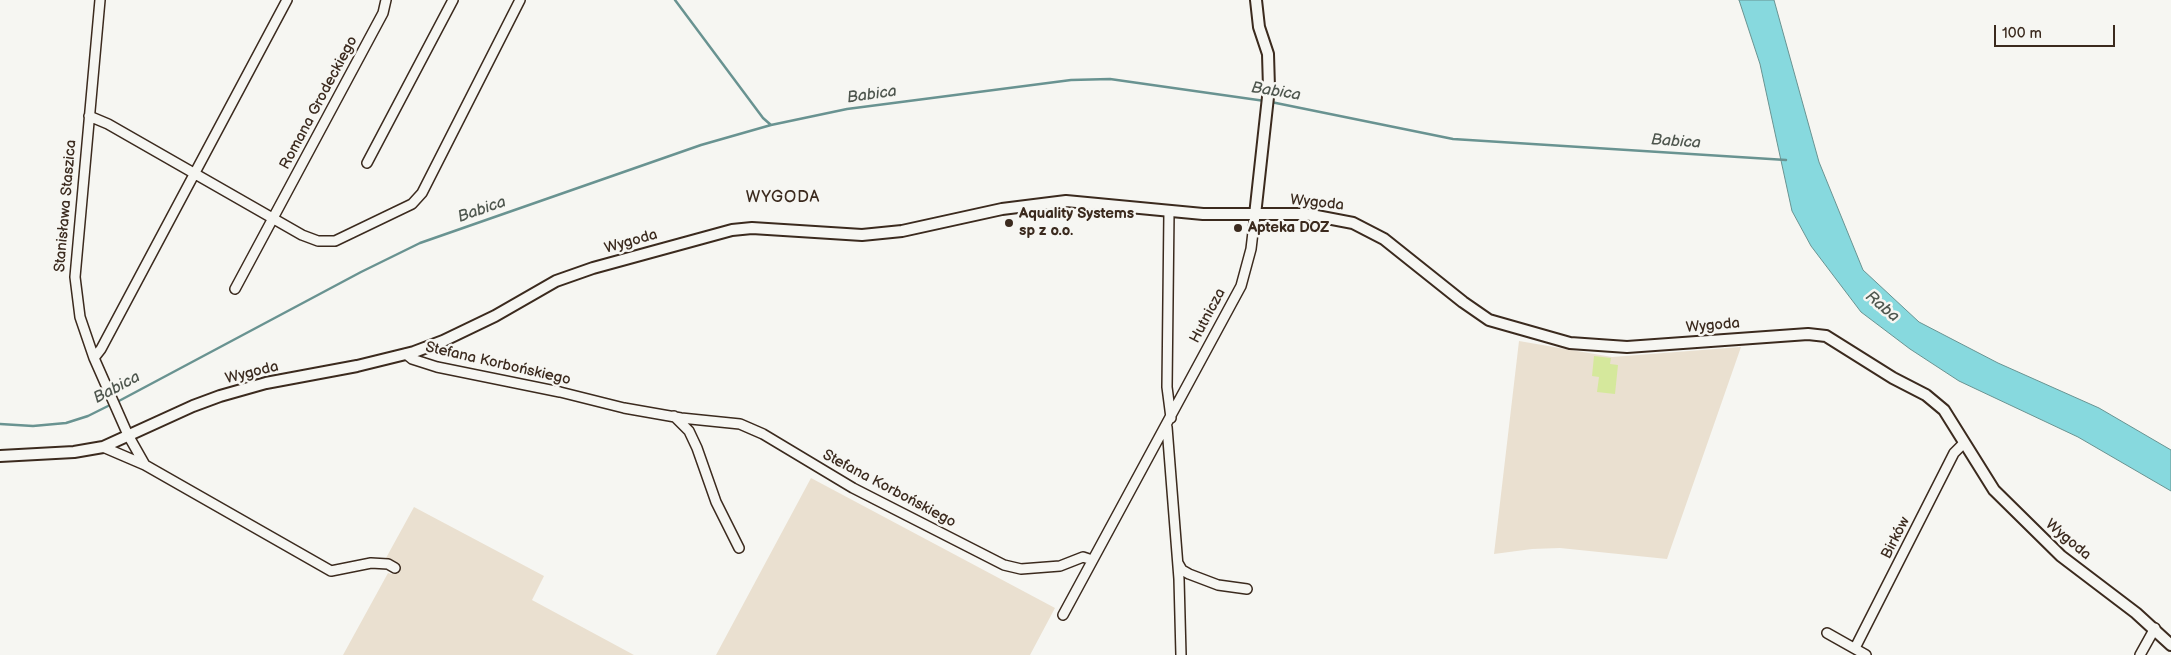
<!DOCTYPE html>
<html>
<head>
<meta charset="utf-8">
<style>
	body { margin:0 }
	#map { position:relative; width:2171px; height:655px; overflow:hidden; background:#f6f6f2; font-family:"Balsamiq Sans",sans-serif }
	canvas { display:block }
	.scale { position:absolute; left:1994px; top:25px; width:121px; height:22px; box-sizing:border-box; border:2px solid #3b2a1e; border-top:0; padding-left:6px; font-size:15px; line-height:18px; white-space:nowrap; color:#3b2a1e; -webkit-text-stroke:4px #f6f6f2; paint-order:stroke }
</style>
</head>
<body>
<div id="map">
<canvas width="2171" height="655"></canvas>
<div class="scale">100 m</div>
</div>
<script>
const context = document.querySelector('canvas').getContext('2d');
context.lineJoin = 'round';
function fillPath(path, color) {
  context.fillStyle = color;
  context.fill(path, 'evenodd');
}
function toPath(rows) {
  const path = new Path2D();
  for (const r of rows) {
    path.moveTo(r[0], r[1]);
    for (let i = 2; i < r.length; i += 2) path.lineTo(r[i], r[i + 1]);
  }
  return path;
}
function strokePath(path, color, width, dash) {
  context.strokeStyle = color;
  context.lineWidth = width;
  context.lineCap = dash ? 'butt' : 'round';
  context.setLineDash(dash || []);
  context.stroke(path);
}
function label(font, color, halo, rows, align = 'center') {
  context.font = font + ' "Balsamiq Sans",sans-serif';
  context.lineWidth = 5;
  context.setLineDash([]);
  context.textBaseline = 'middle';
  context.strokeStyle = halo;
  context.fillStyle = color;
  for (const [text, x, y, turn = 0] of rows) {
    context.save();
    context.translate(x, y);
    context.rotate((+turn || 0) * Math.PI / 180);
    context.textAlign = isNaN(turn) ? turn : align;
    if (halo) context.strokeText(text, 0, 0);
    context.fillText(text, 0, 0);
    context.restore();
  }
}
const built = toPath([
	[1519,341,1612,357,1741,347,1667,559,1560,548,1532,549,1494,554],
	[811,478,1055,608,1030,655,716,655],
	[414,507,544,576,532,600,634,655,343,655,388,573,392,574,397,564,386,558]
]);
const green = toPath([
	[1594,356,1611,358,1610,364,1618,365,1615,394,1597,392,1599,377,1592,376]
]);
const water = toPath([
	[1739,0,1774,0,1819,162,1863,270,1919,322,1998,363,2099,408,2171,450,2171,491,2078,437,1959,381,1910,349,1861,312,1811,246,1792,211,1760,64,1739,0]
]);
const stream = toPath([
	[675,0,763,118,771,125],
	[1271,102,1453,139,1786,160],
	[117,402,361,272,420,243,701,145,771,125,847,109,1071,80,1110,79,1265,101],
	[0,424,33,426,66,423,88,416,112,404]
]);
const minor = toPath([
	[100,0,75,277,80,317,94,358,128,435,145,465,331,571,371,563,388,564,395,568],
	[89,116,108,124,302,235,318,241,335,241,412,204,422,193,520,0],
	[367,163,453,0],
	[1169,212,1167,387,1171,418],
	[235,289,383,13,386,0],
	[406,354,412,359,437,367,560,392,624,408,681,418,740,424,763,434,853,488,1004,565,1021,569,1060,566,1083,557,1092,560],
	[94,358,101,349,287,0],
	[674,416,689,431,697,448,716,502,739,548],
	[1167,427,1179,579,1181,655],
	[103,447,145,465],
	[1178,563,1182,570,1189,574,1218,585,1247,589],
	[1063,615,1241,286,1251,249,1255,215],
	[1827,633,1866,655],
	[1855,648,1954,453,1964,443],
	[2140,655,2155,628]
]);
const tertiary = toPath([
	[1255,215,1269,88,1268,54,1259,27,1256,0],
	[0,456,74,452,103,447,193,406,220,396,266,383,357,366,414,352,443,341,495,316,556,281,593,268,732,230,752,228,862,235,902,231,1002,209,1066,201,1203,214,1306,214,1353,223,1384,239,1463,302,1489,320,1570,343,1627,347,1808,334,1826,336,1893,378,1926,395,1944,410,1994,490,2061,556,2136,613,2171,645]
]);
const markers = [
	[1009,223,5,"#3b2a1e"],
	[1238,228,5,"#3b2a1e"]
];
const streetNames = [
	["Romana Grodeckiego",319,103,-62],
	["Wygoda",1317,203,6],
	["Stanisława Staszica",66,206,-85],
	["Wygoda",631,242,-16],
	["Hutnicza",1208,316,-62],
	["Wygoda",1713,326,-5],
	["Stefana Korbońskiego",498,364,13],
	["Wygoda",252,373,-14],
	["Stefana Korbońskiego",889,489,28],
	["Birków",1896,538,-63],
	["Wygoda",2068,540,40]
];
const poiNames = [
	["Aquality Systems",1019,214],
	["sp z o.o.",1019,231],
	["Apteka DOZ",1248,228]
];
const waterNames = [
	["Babica",1276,92,9],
	["Babica",872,95,-8],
	["Babica",1676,142,4],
	["Babica",482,210,-19],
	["Raba",1882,307,40],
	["Babica",117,388,-28]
];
const neighbourhoodNames = [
	["WYGODA",783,198]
];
fillPath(built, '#eae0d0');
fillPath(green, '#d5e89c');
fillPath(water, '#87d9de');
strokePath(water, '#699391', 1);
strokePath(stream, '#699391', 2.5);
strokePath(minor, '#3b2a1e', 12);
strokePath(tertiary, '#3b2a1e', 14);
strokePath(minor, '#f6f6f2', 9);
strokePath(tertiary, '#f6f6f2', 10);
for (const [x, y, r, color] of markers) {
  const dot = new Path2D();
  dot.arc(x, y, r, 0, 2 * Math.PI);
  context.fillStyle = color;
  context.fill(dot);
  strokePath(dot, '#f6f6f2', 2);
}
label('15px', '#3b2a1e', '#f6f6f2', streetNames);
label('bold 15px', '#3b2a1e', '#f6f6f2', poiNames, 'left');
label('italic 16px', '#4e564e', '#f6f6f2', waterNames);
context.letterSpacing = '1px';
label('16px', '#3b2a1e', '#f6f6f2', neighbourhoodNames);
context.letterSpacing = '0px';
</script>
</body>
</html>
